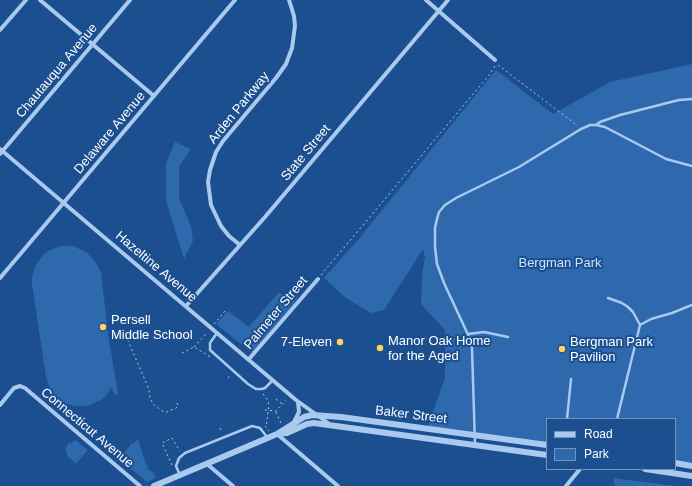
<!DOCTYPE html>
<html>
<head>
<meta charset="utf-8">
<style>
	body { margin:0 }
	#map { position:relative; width:692px; height:486px; overflow:hidden; background:#1b4f8f; font-family:Arial,sans-serif }
	canvas { display:block }
	.legend { position:absolute; left:546px; top:418px; width:130px; height:52px; box-sizing:border-box; background:#1b4f8f; border:1px solid #7695bc; margin:0; padding:5px 7px; list-style:none; font-size:12px; color:#fff }
	.legend li { display:flex; align-items:center; gap:8px; height:20px }
	.legend b { width:20px; border:1px solid #7695bc }
</style>
</head>
<body>
<div id="map">
<canvas width="692" height="486"></canvas>
<ul class="legend">
<li><b style="height:5px;background:#a9c9ee"></b>Road</li>
<li><b style="height:11px;background:#2e69ad"></b>Park</li>
</ul>
</div>
<script>
const context = document.querySelector('canvas').getContext('2d');
context.lineJoin = 'round';
function fillPath(path, color) {
  context.fillStyle = color;
  context.fill(path, 'evenodd');
}
function toPath(rows) {
  const path = new Path2D();
  for (const r of rows) {
    path.moveTo(r[0], r[1]);
    for (let i = 2; i < r.length; i += 2) path.lineTo(r[i], r[i + 1]);
  }
  return path;
}
function strokePath(path, color, width, dash) {
  context.strokeStyle = color;
  context.lineWidth = width;
  context.lineCap = dash ? 'butt' : 'round';
  context.setLineDash(dash || []);
  context.stroke(path);
}
function label(font, color, halo, rows, align = 'center') {
  context.font = font + ' Arial,sans-serif';
  context.lineWidth = 4;
  context.setLineDash([]);
  context.textBaseline = 'middle';
  context.strokeStyle = halo;
  context.fillStyle = color;
  for (const [text, x, y, turn = 0] of rows) {
    context.save();
    context.translate(x, y);
    context.rotate((+turn || 0) * Math.PI / 180);
    context.textAlign = isNaN(turn) ? turn : align;
    if (halo) context.strokeText(text, 0, 0);
    context.fillText(text, 0, 0);
    context.restore();
  }
}
const green = toPath([
	[692,64,692,464,675,461,675,419,547,419,547,443,427,428,445,378,445,330,421,304,422,276,425,257,423,249,384,310,371,313,346,298,324,278,357,241,496,70,553,114,610,82],
	[175,142,191,149,179,166,179,198,191,226,193,241,184,259,166,201,166,163],
	[60,246,73,246,86,252,94,260,101,272,108,333,118,394,114,395,112,387,105,397,101,400,87,406,74,406,62,402,50,390,46,377,32,284,32,277,36,265,43,255,48,251],
	[279,292,288,299,293,294,298,298,252,353,216,324,228,311,249,327],
	[138,439,144,459,149,470,153,472,156,478,147,482,119,459,132,443,133,444],
	[75,440,88,450,76,464,67,456,67,452,65,450,69,442,71,444],
	[613,478,676,486,615,486]
]);
const path = toPath([
	[498,65,578,126],
	[321,275,490,74,495,66],
	[214,324,226,310],
	[111,331,126,336,145,380,149,390,150,398,153,404,162,411,167,412,178,407,177,403],
	[194,347,207,333],
	[182,353,194,347,212,358],
	[228,378,230,375],
	[263,394,267,399,269,405,266,427],
	[276,399,282,404],
	[265,410,276,411,286,400],
	[276,412,281,423],
	[265,426,269,431],
	[220,428,222,432],
	[172,465,162,443,172,438,180,451]
]);
const service = toPath([
	[597,124,600,122,620,115,679,100,692,99],
	[608,298,622,303,628,307,633,312,640,325,617,419],
	[640,325,651,319,672,313,692,305],
	[217,333,210,343,210,350,248,384,256,389,262,389,265,388,273,380],
	[468,334,484,332,508,337],
	[567,419,571,379],
	[475,445,472,348,471,341,444,283,437,264,435,247,435,228,437,219,439,212,445,205,456,198,519,167,581,129,590,125,596,125,605,127,666,159,692,166],
	[180,475,176,466,179,458,185,453,252,426,260,428,267,437]
]);
const minor = toPath([
	[40,0,154,96],
	[426,0,495,60],
	[0,30,26,0],
	[0,149,296,400,328,423],
	[0,154,130,0],
	[240,245,229,236,221,226,211,205,208,182,210,170,216,152,223,141,276,78,286,64,292,48,295,26,294,16,289,0],
	[0,278,235,0],
	[186,306,265,217,448,0],
	[249,359,318,279],
	[0,405,14,388,20,386,25,388,140,486],
	[294,422,299,412,298,402],
	[277,434,338,486],
	[207,464,233,486],
	[566,486,580,469]
]);
const tertiary = toPath([
	[278,434,287,433,307,424,314,423,547,455],
	[675,463,692,466],
	[645,469,692,476],
	[154,486,277,434,304,417,312,415,341,417,547,445]
]);
const markers = [
	[103,327,4,"#ffd166"],
	[340,342,4,"#ffd166"],
	[380,348,4,"#ffd166"],
	[562,349,4,"#ffd166"]
];
const streetNames = [
	["Chautauqua Avenue",57,71,-50],
	["Arden Parkway",239,108,-51],
	["Delaware Avenue",110,133,-50],
	["State Street",306,153,-50],
	["Hazeltine Avenue",156,267,40],
	["Palmeter Street",276,313,-50],
	["Baker Street",411,415,7],
	["Connecticut Avenue",87,428,40]
];
const parkNames = [
	["Bergman Park",560,263]
];
const poiNames = [
	["Persell",111,320],
	["Middle School",111,335],
	["Manor Oak Home",388,341],
	["for the Aged",388,356],
	["7-Eleven",332,342,"right"],
	["Bergman Park",570,342],
	["Pavilion",570,357]
];
fillPath(green, '#2e69ad');
strokePath(path, '#a9c9ee', 1, [2, 3]);
strokePath(service, '#a9c9ee', 2.5);
strokePath(minor, '#a9c9ee', 4);
strokePath(tertiary, '#a9c9ee', 6);
for (const [x, y, r, color] of markers) {
  const dot = new Path2D();
  dot.arc(x, y, r, 0, 2 * Math.PI);
  context.fillStyle = color;
  context.fill(dot);
  strokePath(dot, '#1b4f8f', 1.5);
}
label('13px', '#fff', '#1b4f8f', streetNames);
label('13px', '#cfe3fa', '#1b4f8f', parkNames);
label('13px', '#fff', '#1b4f8f', poiNames, 'left');
</script>
</body>
</html>
